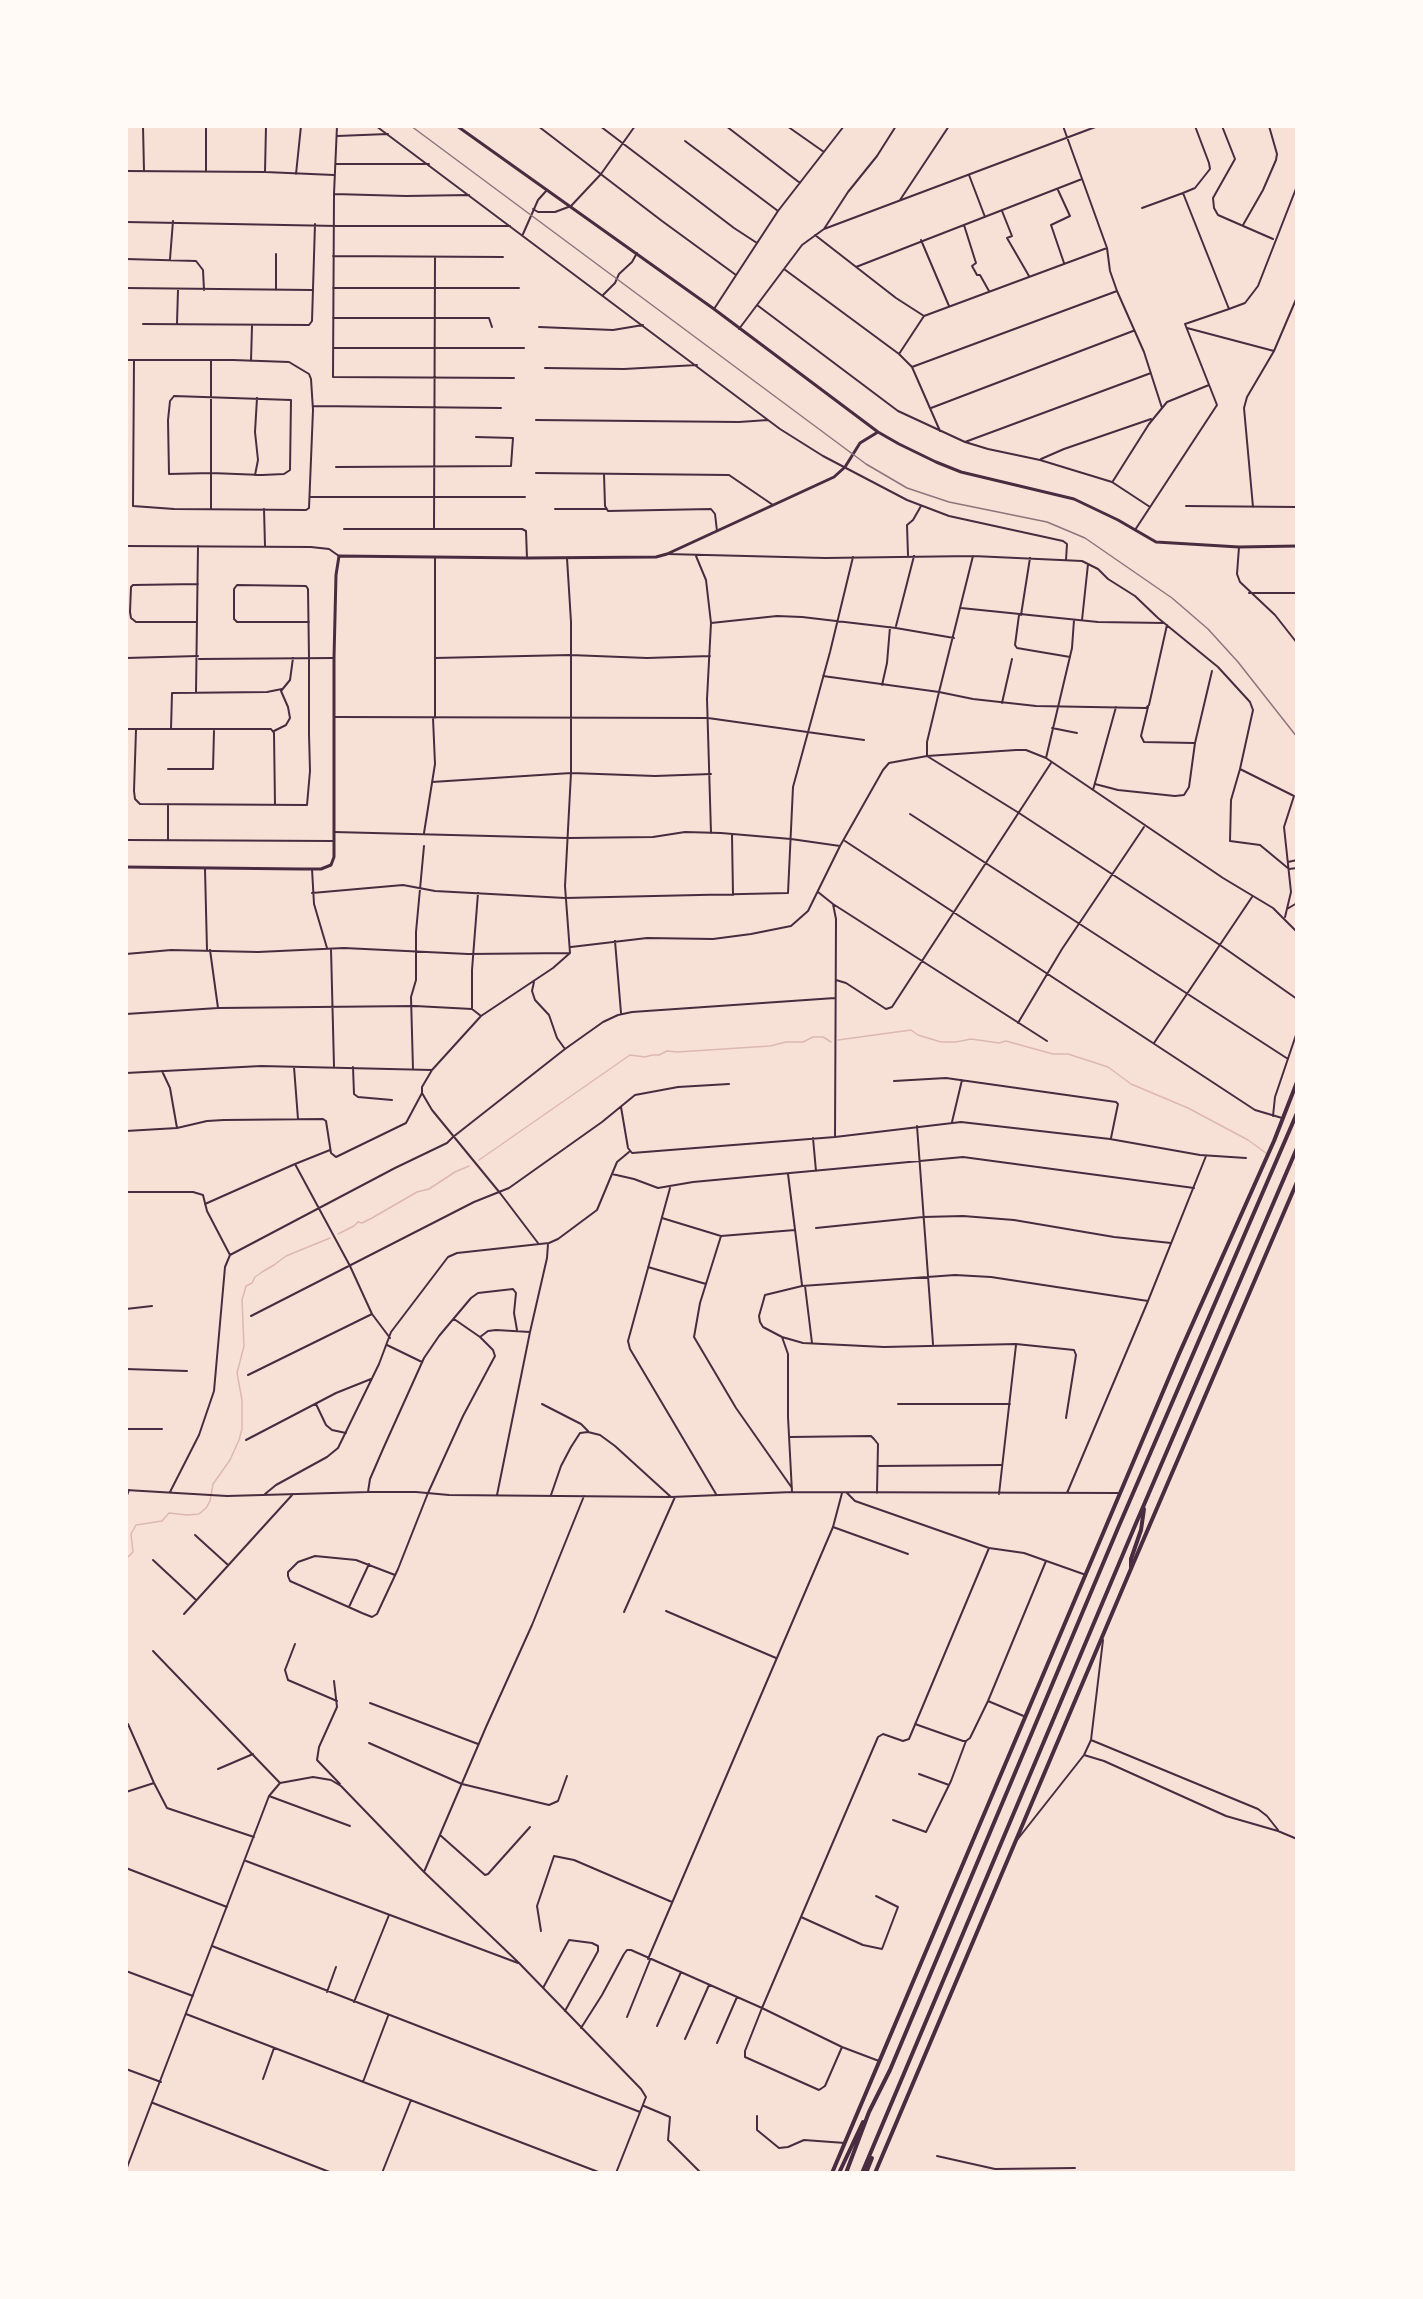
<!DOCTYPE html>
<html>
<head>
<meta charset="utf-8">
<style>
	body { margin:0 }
	#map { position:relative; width:1423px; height:2299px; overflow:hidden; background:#f7e1d7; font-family:Quicksand,sans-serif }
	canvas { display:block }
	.frame { position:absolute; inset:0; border:128px solid #fffaf5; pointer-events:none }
</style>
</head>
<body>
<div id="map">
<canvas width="1423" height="2299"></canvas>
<div class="frame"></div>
</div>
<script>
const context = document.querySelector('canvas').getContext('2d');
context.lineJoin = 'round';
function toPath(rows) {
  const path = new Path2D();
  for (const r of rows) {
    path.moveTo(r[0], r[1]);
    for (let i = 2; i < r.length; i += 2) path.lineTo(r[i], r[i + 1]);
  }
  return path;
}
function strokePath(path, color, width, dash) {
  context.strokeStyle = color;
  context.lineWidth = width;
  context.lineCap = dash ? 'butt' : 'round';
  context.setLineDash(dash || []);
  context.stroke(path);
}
const stream = toPath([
	[838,1040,911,1030,918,1035,941,1042,956,1042,971,1039,999,1043,1006,1041,1053,1054,1068,1054,1108,1067,1131,1084,1188,1108,1248,1140,1266,1153],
	[479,1160,630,1055,645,1057,652,1055,659,1055,667,1051,677,1052,770,1046,786,1042,803,1042,813,1037,823,1037,831,1042],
	[1295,1165,1297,1166],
	[338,1234,354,1226,358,1222,362,1223,372,1218,417,1192,429,1189,455,1172,469,1166],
	[126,1559,133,1552,131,1534,136,1525,162,1521,169,1513,187,1515,199,1514,206,1508,210,1501,213,1484,230,1460,239,1440,242,1429,242,1400,237,1373,244,1346,242,1300,246,1286,252,1283,255,1277,262,1272,274,1265,286,1256,330,1238]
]);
const minor = toPath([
	[143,126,144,171],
	[206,126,206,171],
	[337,126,334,194,333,377,514,378],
	[376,126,780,429,823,456,907,500,949,516,1063,541,1067,544,1066,560],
	[538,126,662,221,736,275],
	[600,126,734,228,757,243],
	[726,126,800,183],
	[787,126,824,152],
	[1063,126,1107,248,1110,271,1117,291,1144,352,1162,408],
	[1195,126,1209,163,1210,169,1195,188,1183,193,1229,309,1245,303,1258,286,1297,186],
	[1222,126,1235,159,1213,198,1214,208,1218,215,1273,239],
	[948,127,962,126],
	[337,136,388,134],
	[685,141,778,211],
	[336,164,429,164],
	[126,171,265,172,266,126],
	[265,172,334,175],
	[296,174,301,126],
	[969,175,985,217],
	[1058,190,1070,216,1051,225,1064,263],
	[334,194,406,196,469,195],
	[900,200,949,126],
	[1142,208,1183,193],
	[533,209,538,212,555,212,571,206,601,174,635,126],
	[1002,211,1012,236,1007,238,1029,276],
	[126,222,337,226,510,226],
	[964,225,976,263,972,266,977,275,980,275,989,291],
	[1243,225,1263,190,1276,160,1277,154,1269,126],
	[824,229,848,192,877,156,896,126],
	[523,234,538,200,547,190],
	[815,235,896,298,924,316,1107,248],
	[921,240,949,306],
	[333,256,503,257],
	[126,259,196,261,203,270,204,290],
	[170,259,173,221],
	[856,267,1082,179],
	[784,269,899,354,912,367,940,431],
	[126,288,312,290],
	[333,288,519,288],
	[276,290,276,254],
	[603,295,615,283,619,274,632,262,637,253],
	[757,305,898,411,965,442,988,449,1040,460,1112,482,1150,507],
	[714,309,778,211,844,126],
	[333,318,489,318,492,327],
	[177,323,178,290],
	[143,324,309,325,312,321,315,224],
	[539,327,613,330,643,325],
	[1187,328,1274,351],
	[739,329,802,245,824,229,1098,126],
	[333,348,524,348],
	[899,354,924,316],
	[126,360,233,360,289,362,309,374,311,379,313,410,309,508,306,510,174,509,133,506,134,360],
	[211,360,211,508],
	[251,361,252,326],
	[912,367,1117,291],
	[545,368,624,369,697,365],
	[174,396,291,400,290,470,284,474,262,475,211,473,169,474,168,420,170,401,174,396],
	[313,406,501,408],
	[931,408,1133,331],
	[536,420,739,422,768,420],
	[965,442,1151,373],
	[1041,459,1064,449,1151,419],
	[336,467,511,466,513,438,476,437],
	[536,473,729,475,773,505],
	[604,474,605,506,608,511,711,509,715,514,717,531],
	[255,475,258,460,255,432,257,398],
	[1113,481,1149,424,1167,402,1209,385],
	[311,497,525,497],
	[1186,506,1297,507],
	[1253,507,1244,408,1247,397,1274,351,1297,297],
	[264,509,265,546],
	[555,509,606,509],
	[344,529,522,529,526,531,527,558],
	[434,529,435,258],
	[1135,530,1217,405,1185,324,1229,309],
	[126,546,311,547,329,549,339,556],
	[1296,546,1297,538],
	[1239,547,1237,574,1240,582,1275,615,1297,643],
	[667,554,825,558,973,556,1082,561,1098,569,1108,579,1135,596,1158,618,1218,667,1250,702,1253,710,1240,769,1294,796,1284,827,1291,892,1285,917],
	[908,555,907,525,913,520,921,506],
	[696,556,706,580,711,623,707,699,711,833],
	[973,556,939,692,927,742,927,756,1019,813,1220,945,1297,999],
	[435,558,435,718],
	[1249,593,1297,593],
	[961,608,1098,622,1164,623],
	[1019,615,1015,645,1017,648,1070,657],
	[1021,615,1030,558],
	[1082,620,1088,564],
	[197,622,136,622,131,618,130,612,131,587,133,585,198,584],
	[711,623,777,616,802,617,896,628,954,638],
	[896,626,914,556],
	[126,658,198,656],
	[435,658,570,655,647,658,710,656],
	[199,659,334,658],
	[823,676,939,692,973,699,1036,706,1146,708,1149,705,1167,625],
	[882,685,887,663,890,627],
	[196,692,198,546],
	[1002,703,1012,659],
	[1148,707,1141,736,1144,742,1194,743],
	[335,717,708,718,864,740],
	[1052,728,1077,733],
	[126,729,271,729,274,733,275,805],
	[171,729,172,693,267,692,282,689],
	[136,730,134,791,135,799,140,804,307,805,310,771,309,734,309,658,308,589,306,586,237,585,234,589,234,619,237,622,309,622],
	[274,731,286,725,290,718,288,707,281,691,290,680,293,658],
	[1046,758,1072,648,1074,620],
	[168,769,213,769,214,731],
	[1240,769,1231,800,1230,841,1260,845,1289,869,1297,868],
	[432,782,571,773,655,776,711,774],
	[1095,784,1118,790,1175,796,1184,795,1189,787,1195,743,1212,671],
	[1093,790,1116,707],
	[910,814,1288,1059],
	[334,832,568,838,653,837,685,832,721,833,791,839,840,846],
	[424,833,435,764,433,718],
	[732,835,733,895],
	[168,839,168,804],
	[126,840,334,841],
	[845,841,1255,1110,1282,1118],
	[1288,862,1297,860],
	[205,869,207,950],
	[312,869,314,904,327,948],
	[818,892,833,904,836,919,835,1137],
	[312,893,403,885,435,891,565,898,788,893,793,787,830,652,853,557],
	[833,904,1047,1041],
	[1287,909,1297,903],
	[615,941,621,1013],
	[571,947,647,938,713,939,751,934,791,926,808,911,840,846,883,770,889,763,927,756,1016,750,1026,750,1046,758,1223,878,1273,908,1297,932],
	[331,949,334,1066],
	[210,950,218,1008],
	[126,954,171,950,258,952,344,948,468,954,570,953],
	[836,980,846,983,886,1009,892,1007,1051,763],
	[534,982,532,991,535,1000,549,1015,557,1038,565,1049],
	[472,1009,472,970,478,893],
	[126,1014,218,1008,415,1006,472,1009,481,1016],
	[1018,1023,1062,949,1144,827],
	[1154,1043,1252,897],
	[294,1067,298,1119],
	[353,1067,354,1094,358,1097,392,1100],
	[413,1069,411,997,416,980,416,932,424,846],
	[162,1071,170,1088,177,1128],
	[126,1073,261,1066,432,1070],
	[894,1081,946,1078,1116,1102,1118,1104,1111,1138],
	[621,1107,628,1148,632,1153,835,1137,961,1122,1110,1139,1200,1155,1246,1158],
	[1273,1116,1275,1097,1297,1032],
	[952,1122,962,1080],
	[917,1126,933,1344],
	[126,1131,177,1128,207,1121,224,1120,323,1119,326,1121,331,1153,336,1157,406,1123,422,1093],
	[813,1138,816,1171],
	[295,1164,330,1150],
	[612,1174,634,1179,658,1188,693,1182,963,1157,1194,1188],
	[788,1174,802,1285],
	[670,1188,628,1341,630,1349,716,1494],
	[126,1192,193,1192,203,1195,207,1211,230,1255],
	[205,1204,295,1164,350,1266,372,1314,390,1338],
	[662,1218,721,1236,795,1230],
	[816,1228,923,1217,963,1216,1014,1220,1114,1237,1171,1243],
	[721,1236,700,1303,694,1337,736,1408,792,1488],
	[538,1243,500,1193,432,1110,422,1093,422,1087,432,1070,481,1016,553,968,570,953,565,886,571,773,571,622,567,558],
	[648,1267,706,1284],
	[805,1286,812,1343],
	[126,1309,152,1306],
	[251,1316,474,1202,509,1188,602,1122,635,1095,678,1087,729,1084],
	[530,1332,547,1258,548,1244],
	[480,1337,488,1331,496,1330,530,1332,497,1495],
	[782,1337,803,1343,884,1347,1016,1344,1074,1350,1076,1355,1066,1418],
	[387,1345,422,1362],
	[126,1369,187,1371],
	[248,1375,372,1314],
	[316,1404,326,1425,332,1430,346,1433],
	[542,1404,581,1424,588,1431],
	[898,1404,1010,1404],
	[126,1429,162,1429],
	[789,1437,871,1436,874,1439,878,1444,877,1493],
	[246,1440,336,1393,371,1379],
	[878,1466,1001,1465],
	[126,1490,227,1496,368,1492,416,1492,449,1495,671,1497,792,1492,1120,1493],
	[170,1492,199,1435,214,1391,225,1267,230,1255,395,1168,447,1143,453,1137,565,1049,603,1022,618,1015,632,1012,835,998],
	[368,1492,370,1479,383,1449,424,1358,439,1336,471,1298,478,1293,513,1289,516,1293,514,1313,517,1330],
	[792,1492,788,1417,788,1354,782,1337,763,1327,760,1322,759,1316,765,1295,802,1286,955,1275,991,1277,1148,1301],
	[847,1493,855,1501,989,1548,1024,1553,1086,1575],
	[1067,1493,1148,1301,1206,1156],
	[265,1494,276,1485,327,1457,338,1448,379,1364,391,1332,448,1257,457,1253,549,1243,558,1239,597,1210,617,1162,629,1152],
	[999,1494,1016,1345],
	[551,1495,561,1466,571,1447,580,1433,588,1432,600,1435,615,1446,671,1497],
	[126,1498,129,1490],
	[833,1527,908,1554],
	[195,1535,228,1565],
	[153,1560,195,1599],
	[395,1575,356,1560,315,1556,298,1562,288,1572,288,1576,290,1581,362,1613,372,1617,377,1614,398,1569,428,1493,463,1416,495,1356,493,1350,480,1337,454,1319],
	[349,1607,369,1564],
	[666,1611,776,1658],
	[624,1612,675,1497],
	[184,1614,293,1494],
	[295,1644,285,1670,288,1680,337,1701],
	[153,1651,280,1783],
	[334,1681,337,1707,319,1747,317,1760,340,1784],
	[988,1701,1026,1717],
	[370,1703,478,1744],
	[128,1724,154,1783,167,1808,254,1837],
	[915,1724,963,1741,966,1741,970,1738,988,1701,1046,1561],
	[1091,1740,1258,1809,1267,1816,1278,1830],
	[369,1743,462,1784,549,1805,558,1801,567,1776],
	[1084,1755,1104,1761,1226,1816,1278,1831,1297,1839],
	[218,1769,253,1754],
	[919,1774,949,1785],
	[126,1792,154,1783],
	[269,1796,350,1826],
	[893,1820,926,1832,951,1781,966,1741],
	[440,1835,485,1875,488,1874,530,1827],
	[1017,1840,1084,1755,1091,1740,1103,1640],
	[246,1861,518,1963],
	[126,1868,227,1907],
	[424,1872,486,1727,532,1625,584,1496],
	[801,1917,863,1945,882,1949,898,1907,876,1896],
	[541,1931,537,1906,554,1856,574,1860,672,1902],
	[212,1946,640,2112],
	[648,1959,833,1527,842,1493],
	[126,1971,193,1996],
	[543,1988,569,1940,592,1943,598,1946,598,1951,565,2011],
	[327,1992,336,1967],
	[354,2002,389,1915],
	[186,2014,601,2173],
	[627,2017,650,1960],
	[657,2026,681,1972],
	[581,2028,602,1995,624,1954,627,1950,631,1950,762,2008,842,2047,879,2061],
	[685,2039,709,1985],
	[717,2043,737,1997],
	[842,2047,825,2086,819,2090,745,2057,745,2051,762,2008,878,1737,883,1734,903,1741,909,1739,989,1548],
	[126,2069,161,2082],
	[263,2079,274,2048],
	[363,2082,388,2016],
	[153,2103,332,2173],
	[644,2106,670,2117,668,2140,701,2173],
	[757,2116,757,2130,779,2148,788,2147,804,2140,845,2143],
	[937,2156,995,2169,1075,2168],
	[126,2170,269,1796,280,1783,313,1777,331,1780,341,1786,424,1872,519,1963,641,2089,646,2097,616,2173],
	[382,2173,411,2100]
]);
const tertiary = toPath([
	[457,126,714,309,878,432,899,444,936,462,961,472,1074,499,1118,520,1156,542,1239,547,1297,546],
	[126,867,300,869,321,869,331,865,334,857,334,658,336,575,339,556,527,558,656,557,667,554,834,477,845,467,860,443,878,432]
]);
const secondary = toPath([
	[832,2173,1179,1354,1274,1141,1297,1082],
	[875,2173,1133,1564,1297,1182]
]);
const trunk = toPath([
	[1131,1567,1131,1559,1141,1530,1144,1509],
	[839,2173,863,2122],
	[846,2173,869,2112,890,2070,1118,1528,1297,1113],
	[862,2173,1134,1528,1297,1148],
	[866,2173,872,2158]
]);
const rail = toPath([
	[411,126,866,464,907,488,949,502,1047,522,1085,538,1172,598,1208,629,1238,662,1297,737]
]);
strokePath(stream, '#dcb8b0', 1.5);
strokePath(minor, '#4a2c40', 2);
strokePath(tertiary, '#4a2c40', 3);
strokePath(secondary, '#4a2c40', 4);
strokePath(trunk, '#4a2c40', 4);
strokePath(rail, '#8f747c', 1.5);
</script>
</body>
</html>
